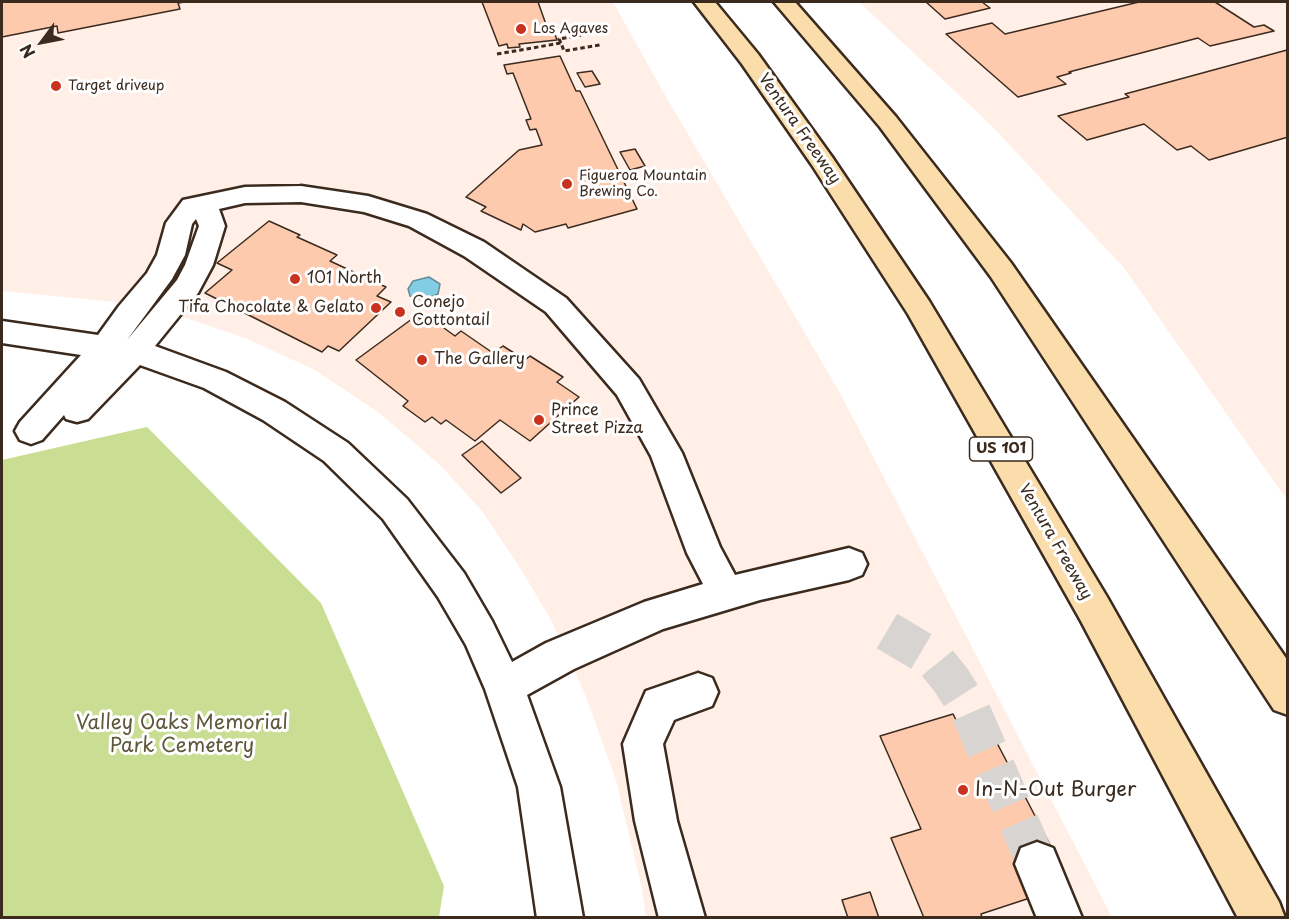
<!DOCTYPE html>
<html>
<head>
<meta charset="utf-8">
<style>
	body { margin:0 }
	#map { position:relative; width:1289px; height:919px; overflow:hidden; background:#fff; font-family:"Playpen Sans",sans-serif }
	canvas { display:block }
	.frame { position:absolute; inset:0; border:3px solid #3b2a1e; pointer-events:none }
	.north { position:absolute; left:12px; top:12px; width:60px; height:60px; -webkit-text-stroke:4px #fff; paint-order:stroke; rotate:238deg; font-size:16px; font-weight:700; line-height:24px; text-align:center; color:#3b2a1e }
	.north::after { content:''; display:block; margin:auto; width:21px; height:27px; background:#3b2a1e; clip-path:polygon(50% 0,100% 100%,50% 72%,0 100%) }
</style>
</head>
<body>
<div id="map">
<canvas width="1289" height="919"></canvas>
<div class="frame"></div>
<div class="north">N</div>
</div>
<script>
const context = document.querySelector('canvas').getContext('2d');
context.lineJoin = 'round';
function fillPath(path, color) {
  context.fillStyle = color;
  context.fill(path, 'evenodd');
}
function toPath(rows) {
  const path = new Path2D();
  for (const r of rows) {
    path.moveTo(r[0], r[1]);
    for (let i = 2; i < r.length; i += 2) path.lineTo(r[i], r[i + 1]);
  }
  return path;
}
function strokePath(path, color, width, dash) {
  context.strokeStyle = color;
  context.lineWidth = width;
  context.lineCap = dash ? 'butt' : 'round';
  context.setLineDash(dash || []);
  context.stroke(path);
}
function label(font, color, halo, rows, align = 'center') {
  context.font = font + ' "Playpen Sans",sans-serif';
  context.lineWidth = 6;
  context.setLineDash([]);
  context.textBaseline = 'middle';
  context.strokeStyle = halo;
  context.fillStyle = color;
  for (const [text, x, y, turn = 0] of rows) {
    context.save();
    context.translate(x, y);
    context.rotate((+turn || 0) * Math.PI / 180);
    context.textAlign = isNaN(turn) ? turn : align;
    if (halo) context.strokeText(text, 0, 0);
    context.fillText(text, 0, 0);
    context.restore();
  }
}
const built = toPath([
	[2,2,613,2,665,95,840,393,1112,917,646,917,642,889,616,780,585,694,550,618,517,563,482,511,439,464,378,412,313,369,245,338,183,317,116,302,2,291],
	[859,2,1287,2,1287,500,1124,268,990,124]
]);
const green = toPath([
	[147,427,321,603,444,886,439,917,2,917,2,460]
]);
const water = toPath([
	[429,277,440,284,438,294,423,300,410,296,408,289,413,281,429,277]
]);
const building = toPath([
	[2,2,185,2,178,3,180,9,58,33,57,26,2,37,2,2],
	[482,2,538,2,548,30,553,29,557,40,519,44,520,47,508,48,507,44,499,46,482,2],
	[926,2,982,2,990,8,945,19,926,2],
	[1139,2,1215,2,1254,27,1264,25,1274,31,1210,46,1198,38,1069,72,1071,73,1057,77,1066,84,1018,97,946,34,992,23,1005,34,1139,2],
	[1287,50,1288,137,1209,160,1191,146,1177,150,1144,124,1087,140,1058,116,1129,97,1125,94,1287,50],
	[560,56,576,91,580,91,637,209,568,228,566,224,535,232,523,224,521,230,481,211,486,207,466,197,519,150,542,145,536,129,530,130,526,120,531,119,513,73,507,74,504,65,560,56],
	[592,71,600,84,585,87,577,73,592,71],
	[635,149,645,166,630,170,620,152,635,149],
	[269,221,300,235,297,237,337,255,330,261,386,287,377,296,391,302,339,351,328,346,322,352,205,293,232,270,217,263,269,221],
	[426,315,455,336,461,331,493,353,503,346,525,360,530,356,563,377,557,382,579,397,530,441,500,420,475,441,446,420,441,424,432,417,425,422,403,406,408,401,356,360,416,316,420,319,426,315],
	[482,441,521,478,501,493,462,455,482,441],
	[953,714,972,751,997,743,1057,858,1039,895,981,914,982,918,924,918,891,838,921,829,880,736,953,714],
	[870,892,879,918,848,918,842,900,870,892]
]);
const minorTunnel = toPath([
	[887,631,934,659,951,680,970,710,1037,864]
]);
const path = toPath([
	[561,43,559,39,593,33],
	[497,54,561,43,564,51,600,45]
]);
const minor = toPath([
	[301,186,368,196,427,214,484,242,566,298,639,379,682,453,720,547,735,575,849,548,862,553,867,564,862,575,849,580,760,600,663,629,574,669,527,695,560,787,583,918,537,918,518,787,485,689,466,645,438,597,383,519,324,461,263,420,204,388,140,365,88,419,77,422,66,419,64,415,42,440,31,444,20,440,15,431,20,422,81,355,2,343,2,321,98,335,119,306,147,273,157,255,166,223,183,200,245,187,301,186],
	[301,202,364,212,409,226,464,256,546,312,617,395,651,456,687,553,703,584,644,602,546,643,512,662,492,621,464,573,407,499,348,443,285,402,226,372,155,346,198,293,213,265,225,226,219,209,245,203,301,202],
	[196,219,199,226,185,265,177,280,127,340,172,279,185,255,192,224,196,219],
	[698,673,712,678,718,692,712,706,674,720,663,744,677,821,705,918,659,918,635,821,623,744,646,691,698,673],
	[1037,842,1053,848,1082,918,1037,918,1015,864,1021,848,1037,842]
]);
const highway = toPath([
	[694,2,715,2,758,54,832,157,929,301,1107,597,1279,902,1285,918,1238,918,1081,621,908,314,812,165,742,64,694,2],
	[774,2,795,2,896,117,1011,263,1288,661,1288,715,1274,710,991,277,880,127,774,2]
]);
const markers = [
	[521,29,6,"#c8321e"],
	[56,86,6,"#c8321e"],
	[567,184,6,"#c8321e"],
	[295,279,6,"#c8321e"],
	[376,308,6,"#c8321e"],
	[400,312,6,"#c8321e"],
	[422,360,6,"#c8321e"],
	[539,420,6,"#c8321e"],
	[963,790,6,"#c8321e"]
];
const farPoinames = [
	["Los Agaves",533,29],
	["Target driveup",68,86],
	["Figueroa Mountain",579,176],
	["Brewing Co.",579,192]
];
const shields = [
	[1001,449,63]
];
const shieldNames = [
	["US 101",1001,449]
];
const streetNames = [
	["Ventura Freeway",799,129,55],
	["Ventura Freeway",1055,542,60]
];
const poiNames = [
	["101 North",307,279],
	["Conejo",412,303],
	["Cottontail",412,321],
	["Tifa Chocolate & Gelato",364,308,"right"],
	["The Gallery",434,360],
	["Prince",551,411],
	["Street Pizza",551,429]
];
const nearParknames = [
	["Valley Oaks Memorial",182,723],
	["Park Cemetery",182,746]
];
const nearPoinames = [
	["In-N-Out Burger",975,790]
];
fillPath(built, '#ffefe7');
fillPath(green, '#c9dd93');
fillPath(water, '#82cde3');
strokePath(water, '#668c94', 1.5);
fillPath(building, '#fecaae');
strokePath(building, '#3b2a1e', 1.5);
strokePath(minorTunnel, '#d8d4d2', 40, [40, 20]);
strokePath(minor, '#3b2a1e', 5);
strokePath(highway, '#3b2a1e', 5);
strokePath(path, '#3b2a1e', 3, [4.5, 3]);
fillPath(minor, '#fff');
fillPath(highway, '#fbddab');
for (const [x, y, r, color] of markers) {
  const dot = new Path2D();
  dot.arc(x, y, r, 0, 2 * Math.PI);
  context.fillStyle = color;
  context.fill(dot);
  strokePath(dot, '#fff', 2);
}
label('14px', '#3b2a1e', '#fff', farPoinames, 'left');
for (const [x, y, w] of shields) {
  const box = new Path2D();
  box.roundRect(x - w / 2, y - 12, w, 24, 4.5);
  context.fillStyle = '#fff';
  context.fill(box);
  strokePath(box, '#3b2a1e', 1.5);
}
label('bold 15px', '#3b2a1e', null, shieldNames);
label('16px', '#3b2a1e', '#fff', streetNames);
label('16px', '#3b2a1e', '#fff', poiNames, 'left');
label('20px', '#5e573b', '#fff', nearParknames);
label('20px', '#3b2a1e', '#fff', nearPoinames, 'left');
</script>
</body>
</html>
